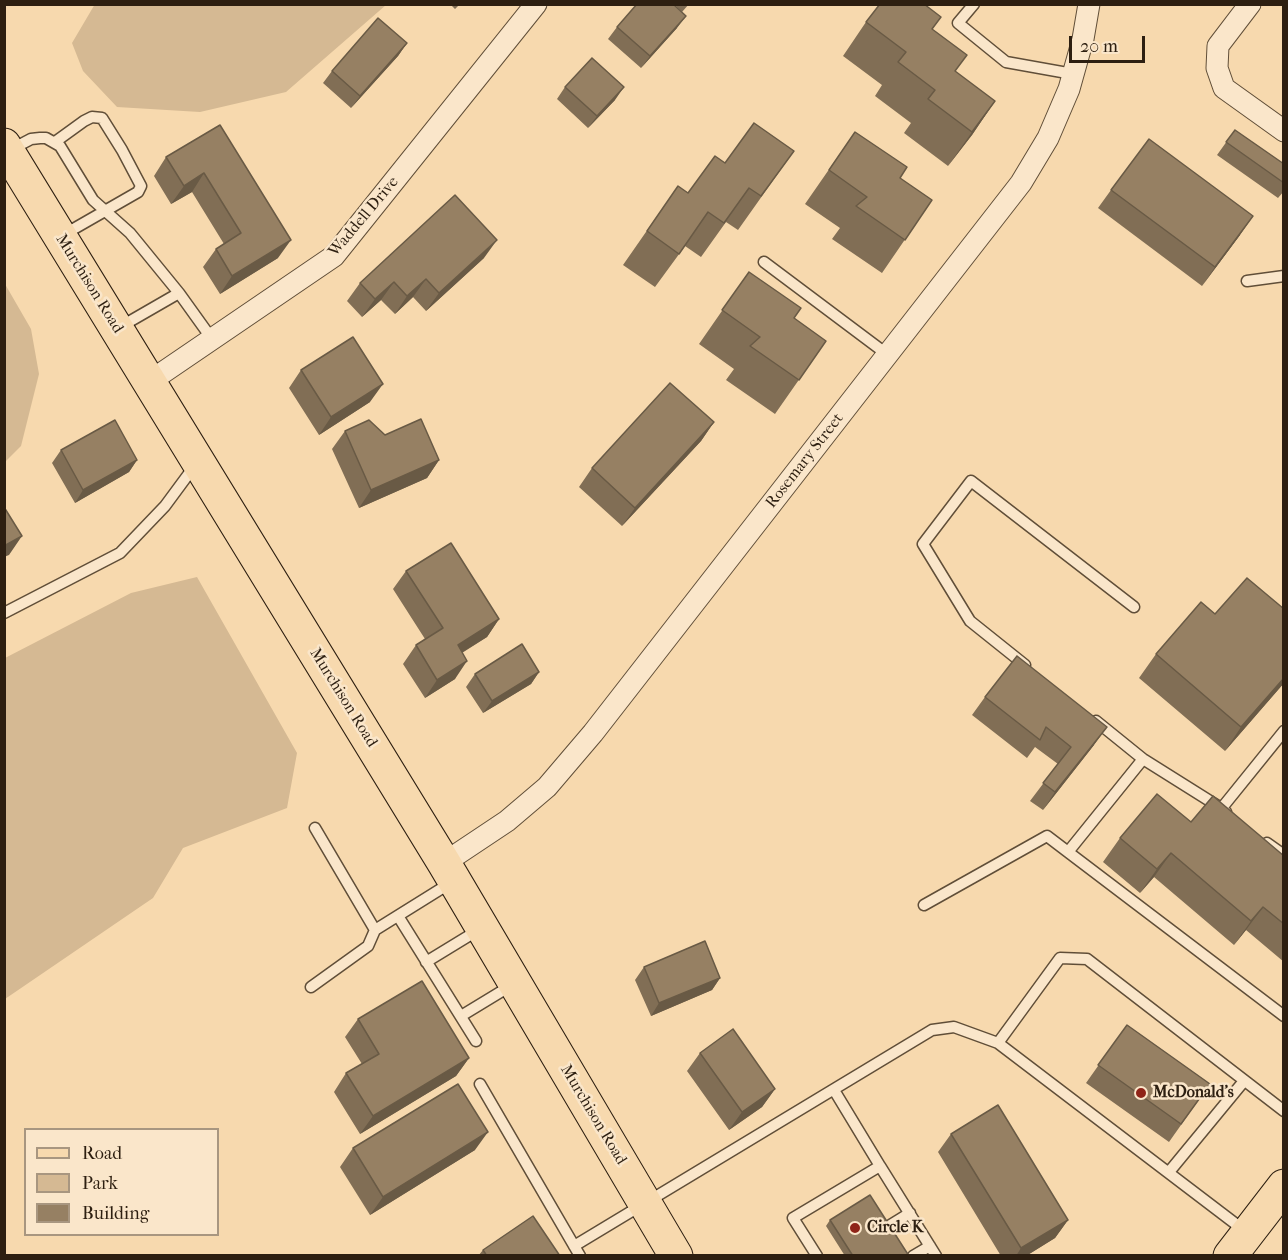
<!DOCTYPE html>
<html>
<head>
<meta charset="utf-8">
<style>
	body { margin:0 }
	#map { position:relative; width:1288px; height:1260px; overflow:hidden; background:#f7d9ae; font-family:"IM FELL French Canon",serif }
	canvas { display:block }
	.frame { position:absolute; inset:0; border:6px solid #2d1f11; pointer-events:none }
	.legend { position:absolute; left:24px; top:1128px; width:195px; height:108px; box-sizing:border-box; background:#fae6ca; border:2px solid #a89680; margin:0; padding:8px 10px; list-style:none; font-size:18px; color:#2d1f11 }
	.legend li { display:flex; align-items:center; gap:12px; height:30px }
	.legend b { width:30px; border:2px solid #a89680 }
	.scale { position:absolute; left:1069px; top:36px; width:76px; height:27px; box-sizing:border-box; border:3px solid #2d1f11; border-top:0; padding-left:8px; font-size:18px; line-height:21px; white-space:nowrap; color:#2d1f11; -webkit-text-stroke:4px #fae6ca; paint-order:stroke }
</style>
</head>
<body>
<div id="map">
<canvas width="1288" height="1260"></canvas>
<div class="frame"></div>
<ul class="legend">
<li><b style="height:8px;background:#f7d9ae"></b>Road</li>
<li><b style="height:16px;background:#d5b993"></b>Park</li>
<li><b style="height:16px;background:#968063"></b>Building</li>
</ul>
<div class="scale">20 m</div>
</div>
<script>
const context = document.querySelector('canvas').getContext('2d');
context.lineJoin = 'round';
function fillPath(path, color) {
  context.fillStyle = color;
  context.fill(path, 'evenodd');
}
function toPath(rows) {
  const path = new Path2D();
  for (const r of rows) {
    path.moveTo(r[0], r[1]);
    for (let i = 2; i < r.length; i += 2) path.lineTo(r[i], r[i + 1]);
  }
  return path;
}
function strokePath(path, color, width, dash) {
  context.strokeStyle = color;
  context.lineWidth = width;
  context.lineCap = dash ? 'butt' : 'round';
  context.setLineDash(dash || []);
  context.stroke(path);
}
function label(font, color, halo, rows, align = 'center') {
  context.font = font + ' "IM FELL French Canon",serif';
  context.lineWidth = 5;
  context.setLineDash([]);
  context.textBaseline = 'middle';
  context.strokeStyle = halo;
  context.fillStyle = color;
  for (const [text, x, y, turn = 0] of rows) {
    context.save();
    context.translate(x, y);
    context.rotate((+turn || 0) * Math.PI / 180);
    context.textAlign = isNaN(turn) ? turn : align;
    if (halo) context.strokeText(text, 0, 0);
    context.fillText(text, 0, 0);
    context.restore();
  }
}
const green = toPath([
	[95,4,386,4,386,5,286,92,200,112,117,107,83,71,72,43],
	[5,284,31,329,39,374,21,446,5,462],
	[197,577,297,753,287,808,183,848,153,898,5,999,5,658,131,593]
]);
const lane = toPath([
	[974,4,958,23,1006,62,1073,74],
	[55,142,84,121,92,117,102,118,122,150,141,186,138,192,63,235],
	[12,149,31,139,40,138,46,138,60,146,93,200,130,233,179,293,212,339],
	[764,262,888,355],
	[1247,281,1284,276],
	[120,327,179,293],
	[4,613,120,553,165,506,196,464],
	[1025,665,970,621,923,544,971,481,1134,607],
	[1096,721,1143,759,1221,808],
	[1143,759,1068,852,1284,1016],
	[1226,812,1221,809,1284,731],
	[315,828,375,930],
	[1267,843,1284,855],
	[924,905,1047,836,1068,852],
	[398,916,476,1041],
	[426,962,480,929],
	[311,987,368,946,375,930,452,882],
	[461,1016,512,985],
	[998,1043,1060,958,1087,959,1284,1111],
	[480,1084,580,1256],
	[880,1166,936,1256],
	[1169,1172,1244,1081],
	[884,1229,910,1213],
	[574,1246,932,1030,954,1027,998,1043,1245,1231],
	[817,1256,793,1218,880,1166,834,1090],
	[913,1256,930,1246]
]);
const street = toPath([
	[1250,4,1218,46,1217,68,1224,88,1284,131],
	[149,382,334,256,536,4],
	[444,863,507,821,547,787,593,733,1021,183,1048,138,1069,89,1083,39,1089,4]
]);
const primary = toPath([
	[4,145,444,863,676,1256],
	[1230,1256,1284,1186]
]);
const wall = toPath([
	[450,4,460,4,455,9],
	[674,4,689,4,682,12],
	[941,17,932,29,955,71,995,101,972,135,948,166,904,133,911,123,875,96,882,85,843,56,866,22],
	[617,27,677,28,641,68,608,39],
	[407,43,398,56,351,108,323,83,332,71],
	[1284,63,1284,85,1282,85],
	[565,87,615,100,588,128,557,99],
	[220,125,278,258,220,294,203,267,216,249,224,244,192,192,171,204,154,176,166,157],
	[1235,130,1284,164,1284,191,1278,198,1217,155],
	[855,132,900,178,932,200,882,273,832,239,840,228,805,204],
	[794,151,738,230,726,222,701,257,685,246,655,287,623,265,678,186,688,193,725,163],
	[1111,190,1240,235,1202,286,1098,208],
	[484,258,426,311,413,297,395,314,381,300,362,317,347,301,360,283],
	[749,272,794,318,826,341,775,414,726,380,734,369,699,344],
	[301,370,370,402,319,435,289,388],
	[714,422,701,441,622,526,579,487,592,468],
	[345,431,385,435,439,460,427,478,359,508,332,449],
	[61,450,137,460,129,472,75,503,52,463],
	[406,571,499,619,487,637,462,653,455,679,425,698,403,664,416,645,425,639,393,589],
	[1284,609,1284,683,1225,751,1139,678,1156,654,1215,614],
	[539,672,531,684,483,713,466,687,475,674],
	[985,697,1094,745,1043,810,1030,801,1058,764,1035,747,1027,758,972,715],
	[1191,822,1284,856,1284,962,1246,930,1234,945,1154,877,1140,893,1103,862,1120,838],
	[644,967,720,978,712,990,651,1016,635,980],
	[358,1019,469,1058,456,1076,360,1134,334,1092,346,1073,362,1064,345,1037],
	[1127,1025,1210,1084,1169,1142,1086,1083],
	[700,1053,775,1089,762,1107,729,1130,687,1071],
	[951,1134,1068,1220,1055,1238,1026,1256,1001,1256,938,1152],
	[353,1148,475,1150,370,1215,340,1167],
	[830,1220,909,1256,845,1256,826,1226],
	[483,1250,560,1256,478,1256]
]);
const shadedWall = toPath([
	[686,16,677,28,641,68,650,56],
	[407,43,398,56,351,108,360,96],
	[624,87,615,100,588,128,597,116],
	[995,101,972,135,948,166,972,132],
	[204,173,192,192,171,204,184,186],
	[1253,216,1240,235,1202,286,1215,267],
	[291,240,278,258,220,294,232,276],
	[497,240,484,258,426,311,439,293],
	[426,279,413,297,395,314,407,296],
	[394,282,381,300,362,317,375,299],
	[383,384,370,402,319,435,331,417],
	[714,422,701,441,622,526,635,508],
	[137,460,129,472,75,503,83,490],
	[439,460,427,478,359,508,371,490],
	[22,536,9,555,4,557,4,546],
	[499,619,487,637,445,663,458,645],
	[467,661,455,679,425,698,437,680],
	[539,672,531,684,483,713,492,701],
	[1284,678,1284,683,1225,751,1241,727],
	[1107,727,1094,745,1043,810,1055,792],
	[1171,853,1154,877,1140,893,1157,869],
	[1263,907,1246,930,1234,945,1251,921],
	[720,978,712,990,651,1016,659,1003],
	[469,1058,456,1076,360,1134,373,1116],
	[775,1089,762,1107,729,1130,742,1112],
	[488,1132,475,1150,370,1215,383,1197],
	[1068,1220,1055,1238,1026,1256,1016,1256,1021,1248]
]);
const building = toPath([
	[637,4,673,4,686,16,650,56,617,27,637,4],
	[880,4,924,4,941,17,932,29,967,55,955,71,995,101,972,132,928,99,935,90,898,62,906,52,866,22,880,4],
	[378,18,407,43,360,96,332,71,378,18],
	[592,58,624,87,597,116,565,87,592,58],
	[754,123,794,151,761,196,749,188,724,223,708,212,679,254,647,231,678,186,688,193,715,156,725,163,754,123],
	[220,125,291,240,232,276,216,249,241,233,204,173,184,186,166,157,220,125],
	[1235,130,1284,164,1284,183,1226,142,1235,130],
	[855,132,907,167,900,178,932,200,905,240,856,206,867,197,829,170,855,132],
	[1149,139,1253,216,1215,267,1111,190,1149,139],
	[455,195,497,240,439,293,426,279,407,296,394,282,375,299,360,283,455,195],
	[749,272,801,308,794,318,826,341,799,380,750,346,760,337,722,310,749,272],
	[353,337,383,384,331,417,301,370,353,337],
	[670,383,714,422,635,508,592,468,670,383],
	[421,419,439,460,371,490,345,431,369,420,385,435,421,419],
	[115,420,137,460,83,490,61,450,115,420],
	[4,507,22,536,4,546,4,507],
	[451,543,499,619,458,645,467,661,437,680,416,645,443,628,406,571,451,543],
	[1247,578,1284,609,1284,678,1241,727,1156,654,1201,602,1215,614,1247,578],
	[522,644,539,672,492,701,475,674,522,644],
	[1017,656,1107,727,1055,792,1043,783,1071,747,1046,727,1040,740,985,697,1017,656],
	[1157,794,1191,822,1213,796,1284,856,1284,924,1263,907,1251,921,1171,853,1157,869,1120,838,1157,794],
	[705,941,720,978,659,1003,644,967,705,941],
	[422,981,469,1058,373,1116,346,1073,379,1054,358,1019,422,981],
	[1127,1025,1210,1084,1181,1124,1098,1065,1127,1025],
	[733,1029,775,1089,742,1112,700,1053,733,1029],
	[458,1084,488,1132,383,1197,353,1148,458,1084],
	[998,1105,1068,1220,1021,1248,951,1134,998,1105],
	[870,1195,909,1256,853,1256,830,1220,870,1195],
	[533,1216,560,1256,487,1256,483,1250,533,1216]
]);
const markers = [
	[1141,1093,6,"#8f2418"],
	[855,1228,6,"#8f2418"]
];
const streetNames = [
	["Waddell Drive",364,217,-50],
	["Murchison Road",89,284,58],
	["Rosemary Street",805,461,-52],
	["Murchison Road",343,698,58],
	["Murchison Road",593,1115,59]
];
const poiNames = [
	["McDonald's",1153,1093],
	["Circle K",867,1228]
];
fillPath(green, '#d5b993');
strokePath(lane, '#604e38', 13);
strokePath(street, '#604e38', 23);
strokePath(primary, '#2d1f11', 35);
strokePath(lane, '#fae6ca', 10);
strokePath(street, '#fae6ca', 21);
strokePath(primary, '#f7d9ae', 33);
fillPath(wall, '#816e55');
fillPath(shadedWall, '#695a45');
fillPath(building, '#968063');
strokePath(building, '#695a45', 1.5);
for (const [x, y, r, color] of markers) {
  const dot = new Path2D();
  dot.arc(x, y, r, 0, 2 * Math.PI);
  context.fillStyle = color;
  context.fill(dot);
  strokePath(dot, '#fae6ca', 2);
}
label('16px', '#2d1f11', '#fae6ca', streetNames);
label('bold 16px', '#2d1f11', '#fae6ca', poiNames, 'left');
</script>
</body>
</html>
